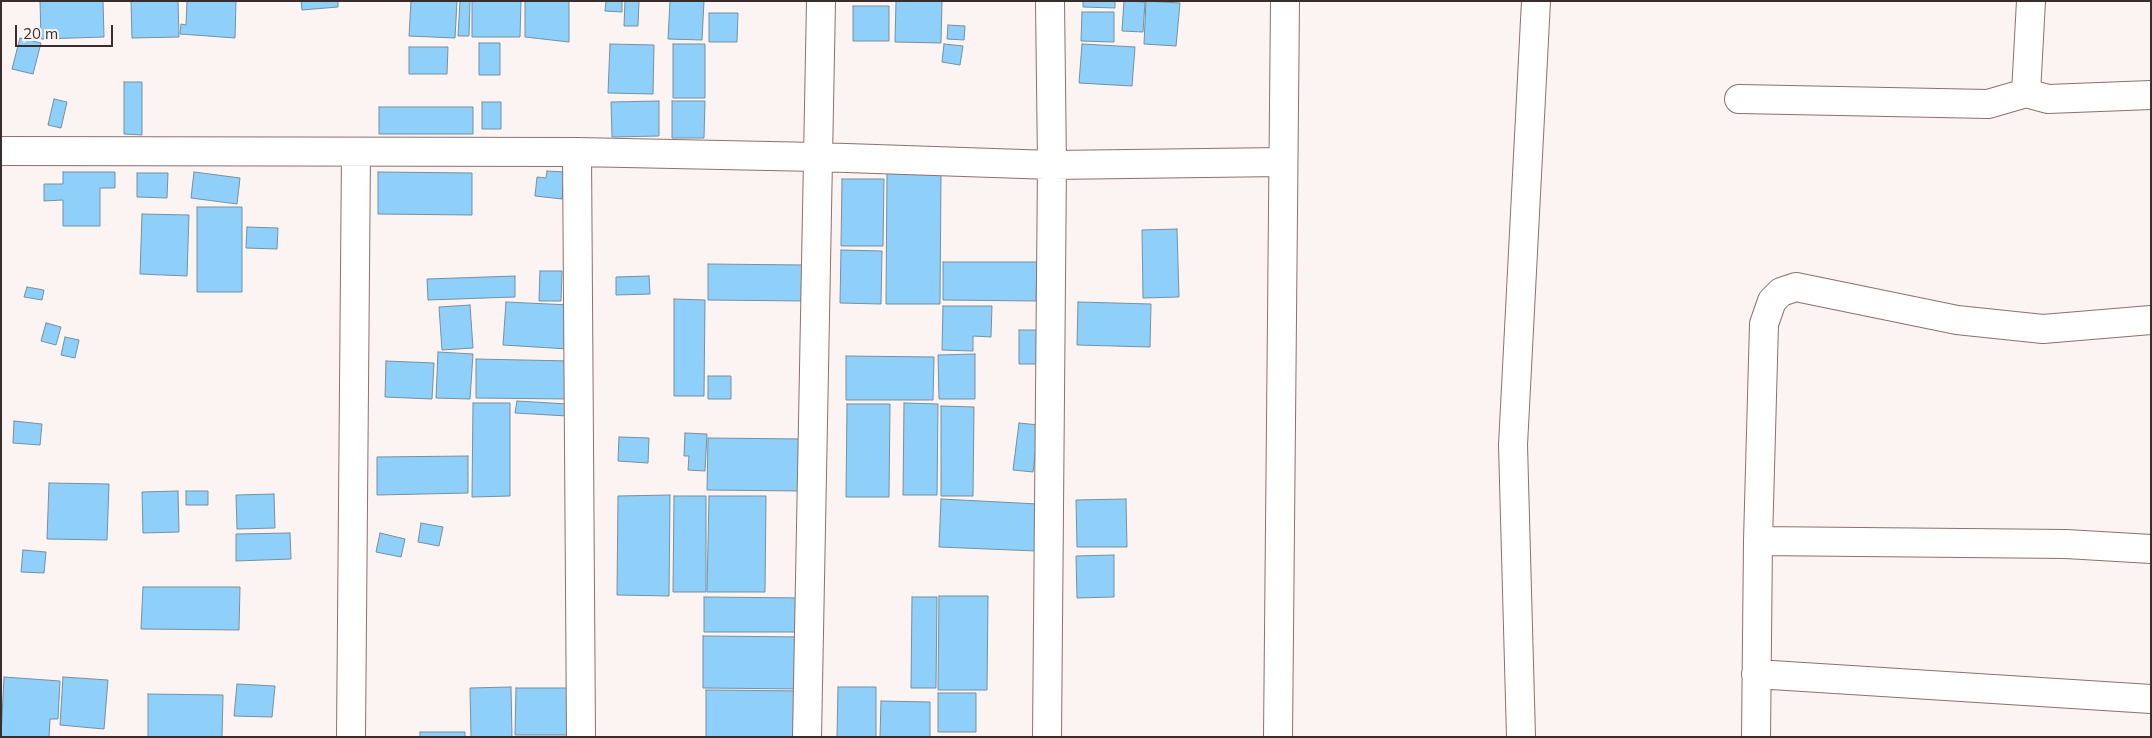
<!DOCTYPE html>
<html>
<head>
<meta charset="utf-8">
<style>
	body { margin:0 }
	#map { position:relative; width:2152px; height:738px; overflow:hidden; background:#fbf4f3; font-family:Mulish,sans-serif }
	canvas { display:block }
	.frame { position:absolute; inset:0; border:2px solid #392d2b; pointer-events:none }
	.scale { position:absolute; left:15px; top:25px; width:98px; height:22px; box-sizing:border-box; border:2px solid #392d2b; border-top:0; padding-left:6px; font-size:15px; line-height:18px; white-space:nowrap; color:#392d2b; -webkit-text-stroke:4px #fbf4f3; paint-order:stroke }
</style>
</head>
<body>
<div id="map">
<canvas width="2152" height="738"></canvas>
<div class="frame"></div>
<div class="scale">20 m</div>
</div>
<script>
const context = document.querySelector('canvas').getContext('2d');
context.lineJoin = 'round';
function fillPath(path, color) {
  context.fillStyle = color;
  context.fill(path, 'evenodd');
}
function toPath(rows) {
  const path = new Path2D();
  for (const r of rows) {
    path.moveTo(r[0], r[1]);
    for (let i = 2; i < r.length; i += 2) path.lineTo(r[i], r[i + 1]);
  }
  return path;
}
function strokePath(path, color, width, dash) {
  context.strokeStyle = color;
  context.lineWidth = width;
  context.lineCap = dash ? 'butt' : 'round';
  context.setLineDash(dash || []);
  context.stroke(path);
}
const building = toPath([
	[40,1,103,1,104,37,41,39,40,1],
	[131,1,178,1,179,37,132,38,131,1],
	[187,1,236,1,235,38,180,34,181,24,186,25,187,1],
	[301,1,338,1,338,7,302,10,301,1],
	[411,1,457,1,455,38,409,36,411,1],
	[460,1,470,1,469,36,458,36,460,1],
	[472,1,521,1,520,37,472,37,472,1],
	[525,1,569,1,569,42,525,37,525,1],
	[606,1,622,1,622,12,605,11,606,1],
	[625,1,639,1,638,26,624,26,625,1],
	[670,1,704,1,702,40,668,39,670,1],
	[896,1,942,1,941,43,895,42,896,1],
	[1083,1,1115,1,1115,8,1083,7,1083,1],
	[1124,1,1145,2,1143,32,1122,31,1124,1],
	[1146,1,1180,3,1176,46,1144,44,1146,1],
	[853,6,889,6,889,41,853,41,853,6],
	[1082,12,1114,12,1114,42,1081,41,1082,12],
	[709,13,738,13,737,42,709,42,709,13],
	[948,25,965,26,964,40,947,39,948,25],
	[20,38,41,43,33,74,12,69,20,38],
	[479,43,500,43,500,75,479,75,479,43],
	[610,44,654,45,653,94,608,93,610,44],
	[673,44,705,44,705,98,673,98,673,44],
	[944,44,963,46,960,65,942,62,944,44],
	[1082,44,1135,47,1132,86,1079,83,1082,44],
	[409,47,448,47,447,74,409,74,409,47],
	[124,82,142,82,142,135,124,134,124,82],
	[54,99,67,102,61,128,48,125,54,99],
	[659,101,659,136,612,137,611,102,659,101],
	[672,101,705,101,704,138,672,138,672,101],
	[482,102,501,102,501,129,482,129,482,102],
	[379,107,473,107,473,134,379,134,379,107],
	[547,171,565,172,562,199,535,196,537,177,546,178,547,171],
	[63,172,115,172,115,188,100,188,100,226,63,226,63,200,44,201,44,184,63,184,63,172],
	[194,172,240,178,237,204,191,198,194,172],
	[378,172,472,173,472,215,378,214,378,172],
	[137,173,168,173,167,198,137,197,137,173],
	[887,173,941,174,940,304,886,304,887,173],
	[842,179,884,179,883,246,841,246,842,179],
	[197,207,242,207,242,292,197,292,197,207],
	[142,214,189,215,187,276,140,274,142,214],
	[247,227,278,228,277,249,246,248,247,227],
	[1177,229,1179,297,1143,298,1142,230,1177,229],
	[841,250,882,251,881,304,840,303,841,250],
	[943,262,1037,262,1036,301,943,300,943,262],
	[708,264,804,265,804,301,708,300,708,264],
	[540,271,562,271,561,301,539,301,540,271],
	[515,276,515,297,428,300,427,279,515,276],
	[649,276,650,294,616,295,616,277,649,276],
	[27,287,44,290,42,300,24,297,27,287],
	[674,299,705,300,704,396,674,396,674,299],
	[506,302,570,305,568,349,503,345,506,302],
	[1078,302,1151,304,1150,347,1077,345,1078,302],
	[470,305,473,348,442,350,439,307,470,305],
	[943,306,992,306,991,337,973,336,973,351,942,350,943,306],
	[46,323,61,327,56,345,41,341,46,323],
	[1019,330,1038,330,1038,364,1019,364,1019,330],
	[65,337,79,340,75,358,61,355,65,337],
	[438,352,473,354,470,399,436,398,438,352],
	[975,354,975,399,939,399,938,355,975,354],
	[846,356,934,357,933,400,846,400,846,356],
	[476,359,570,361,569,399,476,398,476,359],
	[386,361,434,363,432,399,385,397,386,361],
	[708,376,731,376,731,399,708,399,708,376],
	[517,401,567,404,567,416,515,413,517,401],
	[473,403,510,403,510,496,472,497,473,403],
	[904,403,938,404,937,495,903,495,904,403],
	[847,404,890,404,889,497,846,497,847,404],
	[941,406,974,407,973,496,941,496,941,406],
	[14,421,42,424,40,445,13,443,14,421],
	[1019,423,1039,425,1033,472,1013,470,1019,423],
	[685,433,707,434,705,471,688,470,689,456,684,456,685,433],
	[619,437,649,438,648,463,618,461,619,437],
	[708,438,803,439,802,491,707,490,708,438],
	[468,456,468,493,377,495,377,457,468,456],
	[49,483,109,484,107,540,47,539,49,483],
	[178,491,179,532,143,533,142,492,178,491],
	[186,491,208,491,208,505,186,505,186,491],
	[274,494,275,528,237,529,236,495,274,494],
	[670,495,669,596,617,595,618,496,670,495],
	[674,496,706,496,706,592,673,592,674,496],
	[709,496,766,496,765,592,707,592,709,496],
	[941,499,1038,504,1036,551,939,547,941,499],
	[1126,499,1127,547,1077,547,1076,500,1126,499],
	[421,523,443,527,439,546,418,542,421,523],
	[290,533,291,559,236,561,236,534,290,533],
	[380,533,405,539,401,557,376,552,380,533],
	[23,550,46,552,44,573,21,572,23,550],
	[1114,555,1114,597,1077,598,1076,556,1114,555],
	[143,587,240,587,239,630,141,629,143,587],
	[939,596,988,596,987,690,938,690,939,596],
	[704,597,804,598,803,632,704,632,704,597],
	[912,597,937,597,936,688,911,688,912,597],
	[703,636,806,637,805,689,703,688,703,636],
	[4,677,60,681,58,719,50,719,49,737,1,737,4,677],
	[63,677,108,680,104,729,60,725,63,677],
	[237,684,275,686,272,717,234,716,237,684],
	[511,687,512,737,471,737,470,688,511,687],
	[838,687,876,687,876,737,837,737,838,687],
	[516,688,570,688,569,735,515,735,516,688],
	[706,690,806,691,805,737,706,737,706,690],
	[938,693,976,693,976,732,938,732,938,693],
	[148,694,223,695,222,737,148,737,148,694],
	[881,701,930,702,930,737,880,737,881,701],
	[420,732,465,732,465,737,420,737,420,732]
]);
const street = toPath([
	[2026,93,2031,1],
	[1739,99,1988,104,2026,93,2048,99,2151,95],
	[1,151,577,152,817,157,1052,165,1282,162],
	[577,152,581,737],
	[1758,541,2066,544,2151,549],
	[1756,674,2151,699],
	[351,737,356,153],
	[807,737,821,1],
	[1047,737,1052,165,1050,1],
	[1278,737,1285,1],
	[1521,737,1513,445,1536,1],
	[1756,737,1758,541,1764,324,1772,301,1781,292,1796,287,1957,320,2043,329,2151,320]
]);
fillPath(building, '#8ed0fa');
strokePath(building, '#778f9f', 1);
strokePath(street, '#8c716c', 30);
strokePath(street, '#fff', 28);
</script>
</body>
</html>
